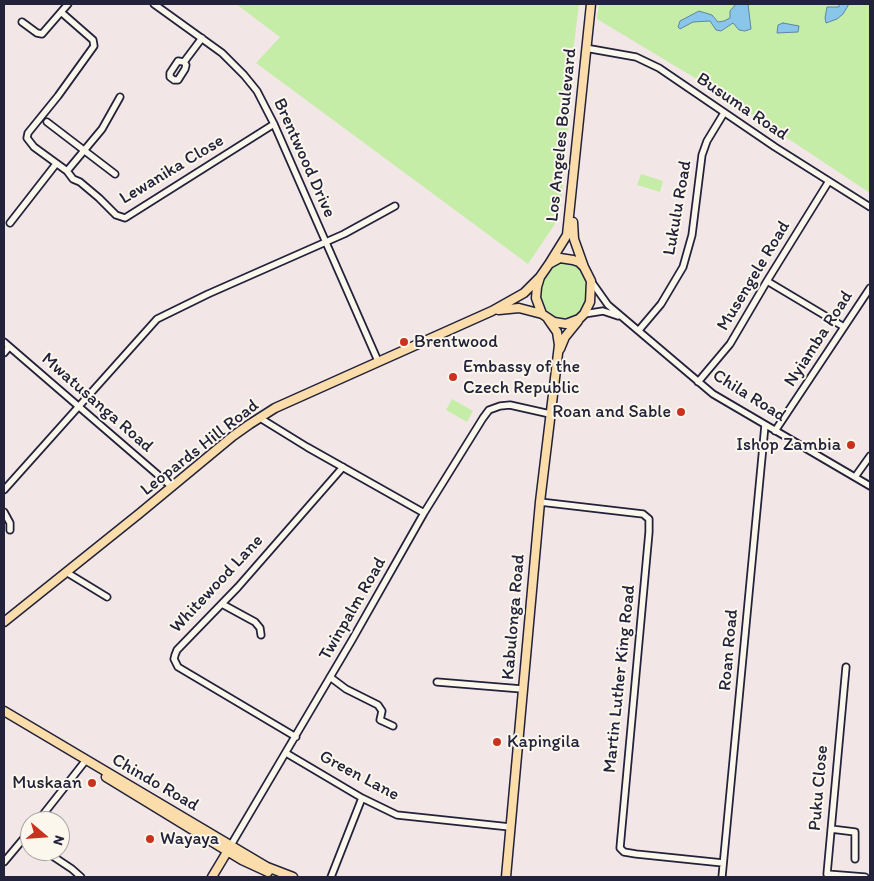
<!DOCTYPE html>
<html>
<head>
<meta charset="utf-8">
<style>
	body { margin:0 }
	#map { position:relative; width:874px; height:881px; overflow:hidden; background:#f2e7e6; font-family:Itim,sans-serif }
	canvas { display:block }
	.frame { position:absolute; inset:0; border:5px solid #22223b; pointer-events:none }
	.north { position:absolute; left:20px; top:811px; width:50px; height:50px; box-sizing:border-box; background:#fbf7ec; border:1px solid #a4a2a5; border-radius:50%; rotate:108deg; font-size:14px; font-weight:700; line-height:20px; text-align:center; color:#22223b }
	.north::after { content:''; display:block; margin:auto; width:18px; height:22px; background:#c8321e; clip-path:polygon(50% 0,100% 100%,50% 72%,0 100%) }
</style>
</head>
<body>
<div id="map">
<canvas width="874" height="881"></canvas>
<div class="frame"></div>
<div class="north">N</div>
</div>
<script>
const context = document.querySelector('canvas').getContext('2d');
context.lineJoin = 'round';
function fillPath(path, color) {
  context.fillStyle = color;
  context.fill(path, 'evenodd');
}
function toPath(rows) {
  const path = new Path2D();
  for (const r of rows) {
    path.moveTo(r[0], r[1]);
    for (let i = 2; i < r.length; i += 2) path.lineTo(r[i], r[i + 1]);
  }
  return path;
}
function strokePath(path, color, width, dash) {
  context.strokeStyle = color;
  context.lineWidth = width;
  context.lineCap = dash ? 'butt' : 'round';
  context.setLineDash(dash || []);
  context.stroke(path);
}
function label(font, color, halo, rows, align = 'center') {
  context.font = font + ' Itim,sans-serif';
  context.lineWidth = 4;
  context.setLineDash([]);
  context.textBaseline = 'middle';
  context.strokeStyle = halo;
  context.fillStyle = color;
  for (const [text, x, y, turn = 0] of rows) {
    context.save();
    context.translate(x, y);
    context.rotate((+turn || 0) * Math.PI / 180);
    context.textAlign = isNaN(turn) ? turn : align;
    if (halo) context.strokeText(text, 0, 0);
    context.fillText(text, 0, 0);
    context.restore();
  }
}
const green = toPath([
	[236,4,579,4,566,109,570,110,567,146,565,148,564,155,566,158,559,218,528,264,256,63,280,37],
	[599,4,870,4,870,193,715,90,597,19],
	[641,174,663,181,660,192,637,185],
	[560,260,575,264,583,273,587,289,585,307,582,313,571,320,556,321,546,313,542,308,539,296,543,280,548,270],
	[452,399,473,411,467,422,446,410]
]);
const water = toPath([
	[736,4,748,4,751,29,745,31,739,30,733,23,721,31,716,30,710,21,693,22,680,29,678,27,680,21,699,11,712,15,718,22,724,21,730,18,730,11,736,4],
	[839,4,849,4,843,14,837,19,826,23,825,18,827,7,839,7,839,4],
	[783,23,799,26,798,32,777,33,778,25,783,23]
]);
const minor = toPath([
	[154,4,222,53,244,75,257,91,274,124,378,361],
	[61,12,93,40,94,46,58,96,28,133,27,138,34,147,67,171,73,179,80,182,99,198,116,215,125,218,274,124],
	[22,22,37,33,42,34,68,4],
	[591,49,636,57,659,68,775,147,870,207],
	[184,62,178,61,170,73,170,77,174,80,178,80,185,69,186,65,184,62,202,38],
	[47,122,115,174],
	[67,171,102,129,120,97],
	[10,223,56,164],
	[591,281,608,305,713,394,870,486],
	[767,281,844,327],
	[584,314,603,311,618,316],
	[639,330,661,304,683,267,692,235,702,155,707,141,724,113],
	[4,342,172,487],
	[4,353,9,347],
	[698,382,730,344,767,281,829,181],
	[260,418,307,447,424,513],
	[775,431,870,288],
	[855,477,870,456],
	[4,490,157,319,208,294,344,234,395,206],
	[540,502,643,514,649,519,649,532,620,848,624,852,636,854,723,863],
	[4,512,10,523,10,530],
	[66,572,107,597],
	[222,604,255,622,260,628,261,635],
	[846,667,827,874,865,877],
	[330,677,346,689,378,705,382,711,380,720,393,726],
	[437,682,522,689],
	[296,737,178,667,174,659,175,655,177,650,238,587,343,467],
	[286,753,362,798,397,815,510,827],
	[38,821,86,760],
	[831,829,855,832,855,859],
	[231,845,352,640,424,513,483,418,489,410,500,406,510,405,550,414],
	[45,851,72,869,81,877],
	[4,862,30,831],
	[331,877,362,798],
	[722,877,765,425]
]);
const major = toPath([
	[573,222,574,239,584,267],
	[560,258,573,260,579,262,584,267,591,281,590,302,584,314,579,319,566,324,554,322,542,314,536,298,537,287,540,277,549,264,560,258],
	[549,264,567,235,591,4],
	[499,310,519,308,542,314],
	[560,349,565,337,578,321],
	[4,622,140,513,233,436,250,424,275,408,492,311,524,293,540,277],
	[4,711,267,867,293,877],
	[106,777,242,860,268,872],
	[212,877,230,847],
	[506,877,540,502,559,345,557,332,548,319]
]);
const markers = [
	[404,342,5,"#c8321e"],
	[453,377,5,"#c8321e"],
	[681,412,5,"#c8321e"],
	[851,445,5,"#c8321e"],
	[497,742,5,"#c8321e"],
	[92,783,5,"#c8321e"],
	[150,839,5,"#c8321e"]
];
const streetNames = [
	["Busuma Road",742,107,34],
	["Los Angeles Boulevard",562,135,-84],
	["Brentwood Drive",304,158,66],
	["Lewanika Close",172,170,-31],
	["Lukulu Road",678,208,-80],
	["Musengele Road",754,276,-59],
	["Nyiamba Road",819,339,-57],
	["Chila Road",749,396,32],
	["Mwatusanga Road",97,403,41],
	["Leopards Hill Road",200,448,-38],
	["Whitewood Lane",217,584,-47],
	["Twinpalm Road",353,609,-60],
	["Kabulonga Road",514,617,-85],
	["Roan Road",729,650,-85],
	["Martin Luther King Road",620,679,-84],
	["Green Lane",359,776,28],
	["Chindo Road",155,783,30],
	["Puku Close",819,788,-85]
];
const poiNames = [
	["Brentwood",414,342],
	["Embassy of the",463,367],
	["Czech Republic",463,388],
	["Roan and Sable",671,412,"right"],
	["Ishop Zambia",841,445,"right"],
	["Kapingila",507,742],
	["Muskaan",82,783,"right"],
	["Wayaya",160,839]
];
fillPath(green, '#c5eda8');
fillPath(water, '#8ac6e9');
strokePath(water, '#6084a3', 1);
strokePath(minor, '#22223b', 9);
strokePath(major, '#22223b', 11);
strokePath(minor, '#fbf7ec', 5.5);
strokePath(major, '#fbddab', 8);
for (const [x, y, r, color] of markers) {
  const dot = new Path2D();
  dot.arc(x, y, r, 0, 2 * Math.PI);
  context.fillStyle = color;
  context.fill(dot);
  strokePath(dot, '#fbf7ec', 2);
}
label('18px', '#22223b', '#fbf7ec', streetNames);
label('18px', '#22223b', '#fbf7ec', poiNames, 'left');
</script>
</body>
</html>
